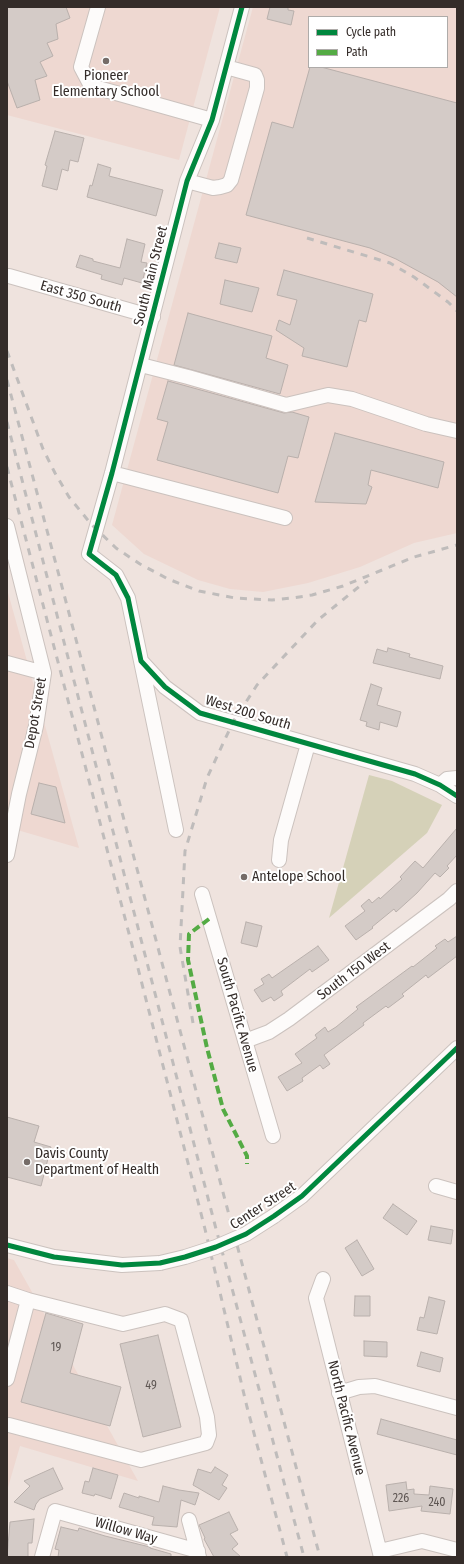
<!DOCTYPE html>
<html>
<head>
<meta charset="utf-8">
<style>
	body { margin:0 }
	#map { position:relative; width:464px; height:1564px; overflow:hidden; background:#efe3de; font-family:"Fira Sans Condensed",sans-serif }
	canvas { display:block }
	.frame { position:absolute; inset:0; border:8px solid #342c29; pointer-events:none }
	.legend { position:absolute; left:308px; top:16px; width:140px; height:52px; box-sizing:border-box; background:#fff; border:1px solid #aeaba9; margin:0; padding:5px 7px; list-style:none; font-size:12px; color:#342c29 }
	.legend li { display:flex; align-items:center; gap:8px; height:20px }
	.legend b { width:20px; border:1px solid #aeaba9 }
</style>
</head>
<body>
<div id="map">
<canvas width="464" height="1564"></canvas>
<div class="frame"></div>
<ul class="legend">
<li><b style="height:5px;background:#00873e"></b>Cycle path</li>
<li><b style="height:5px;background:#54ab44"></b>Path</li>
</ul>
</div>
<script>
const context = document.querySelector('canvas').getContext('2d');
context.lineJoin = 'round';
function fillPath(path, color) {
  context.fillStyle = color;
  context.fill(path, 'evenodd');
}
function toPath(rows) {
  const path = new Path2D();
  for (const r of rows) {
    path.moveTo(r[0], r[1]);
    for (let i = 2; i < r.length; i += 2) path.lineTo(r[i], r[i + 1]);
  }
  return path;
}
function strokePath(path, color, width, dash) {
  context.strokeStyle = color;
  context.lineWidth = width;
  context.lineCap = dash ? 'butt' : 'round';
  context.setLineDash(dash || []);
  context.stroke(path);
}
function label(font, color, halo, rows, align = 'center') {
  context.font = font + ' "Fira Sans Condensed",sans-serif';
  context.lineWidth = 4;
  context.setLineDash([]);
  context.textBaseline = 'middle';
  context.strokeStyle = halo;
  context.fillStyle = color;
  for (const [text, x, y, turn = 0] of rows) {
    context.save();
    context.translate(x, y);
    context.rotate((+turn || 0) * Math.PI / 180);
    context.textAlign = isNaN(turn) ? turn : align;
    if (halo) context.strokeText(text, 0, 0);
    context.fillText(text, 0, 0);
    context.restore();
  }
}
const built = toPath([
	[7,7,220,7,179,160,7,115],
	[253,7,457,7,457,533,414,543,360,567,308,583,263,592,230,589,198,580,144,554,112,525],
	[309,17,447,17,447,67,309,67],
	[7,589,79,848,7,827],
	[7,1258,14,1260,138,1481,20,1446,7,1491]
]);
const green = toPath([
	[369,775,392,781,442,805,427,833,329,918]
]);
const building = toPath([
	[7,7,66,7,70,18,56,24,58,39,47,43,53,56,40,62,47,76,35,80,40,100,17,108,7,81,7,7],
	[270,7,288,7,288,10,294,11,291,25,267,19,270,7],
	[310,67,321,67,457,103,457,297,438,282,396,259,370,248,246,215,272,122,293,128,310,67],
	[55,131,84,138,78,162,70,160,68,171,62,169,57,190,42,186,47,166,45,165,55,131],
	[98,164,111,168,109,176,163,190,156,216,87,197,90,185,92,186,98,164],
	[127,239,145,244,141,262,147,263,142,283,124,278,122,285,101,279,102,275,76,267,80,255,93,259,93,261,120,268,127,239],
	[219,243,241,248,237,263,215,258,219,243],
	[284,270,373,294,366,322,359,320,347,367,302,356,304,348,276,330,279,320,290,325,297,300,277,295,284,270],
	[225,280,259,288,252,312,220,304,225,280],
	[188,313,272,336,266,358,288,365,280,394,174,365,188,313],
	[168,381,284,413,292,412,309,417,298,458,288,456,278,493,157,460,168,422,157,419,168,381],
	[335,433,444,462,438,488,371,470,368,485,372,487,366,504,315,502,335,433],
	[388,648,410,654,409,657,443,666,440,679,373,663,377,649,387,652,388,648],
	[371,684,382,688,377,705,401,712,397,727,380,722,379,730,366,726,367,722,360,720,371,684],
	[39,783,56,787,65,823,31,814,39,783],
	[457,828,457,855,447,866,449,868,440,877,435,873,417,893,396,912,394,909,372,927,373,928,356,940,345,926,365,911,361,906,369,899,372,903,379,897,380,899,402,879,400,877,415,861,423,868,457,828],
	[246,922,262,926,257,947,241,943,246,922],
	[457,936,457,956,428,978,426,975,402,994,404,996,388,1008,386,1006,363,1023,364,1025,324,1055,330,1064,323,1069,320,1065,302,1078,303,1081,287,1091,278,1077,302,1063,295,1054,317,1038,315,1035,325,1027,328,1032,336,1027,358,1009,356,1007,412,966,413,967,437,948,435,946,445,939,448,942,457,936],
	[318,946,329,960,312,972,310,969,281,991,283,995,274,1001,271,997,262,1002,254,990,264,984,261,979,269,974,272,978,318,946],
	[7,1117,39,1126,34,1142,51,1147,41,1186,7,1177,7,1117],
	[393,1204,417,1221,407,1235,383,1218,393,1204],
	[431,1226,453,1230,451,1244,428,1240,431,1226],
	[357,1240,374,1269,362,1276,345,1248,357,1240],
	[355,1296,370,1296,370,1316,354,1316,355,1296],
	[429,1297,445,1301,437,1334,417,1330,420,1317,424,1318,429,1297],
	[46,1313,83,1324,70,1373,121,1387,110,1426,21,1402,46,1313],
	[158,1335,181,1427,143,1437,120,1344,158,1335],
	[364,1341,387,1342,387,1357,364,1356,364,1341],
	[421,1352,443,1358,440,1372,417,1366,421,1352],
	[381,1419,457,1440,457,1455,377,1434,381,1419],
	[215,1467,228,1475,222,1485,227,1488,219,1500,193,1485,198,1469,211,1473,215,1467],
	[53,1468,63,1489,40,1499,36,1504,34,1510,14,1502,30,1486,24,1481,53,1468],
	[93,1468,118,1475,111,1499,95,1494,94,1496,82,1493,85,1481,89,1482,93,1468],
	[406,1482,407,1490,414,1489,414,1494,429,1495,430,1486,453,1489,450,1514,421,1511,422,1506,389,1511,386,1485,406,1482],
	[163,1486,179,1490,199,1493,195,1505,181,1500,177,1527,152,1525,154,1517,119,1507,124,1493,139,1498,139,1496,159,1502,163,1486],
	[229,1512,238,1530,230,1534,238,1544,232,1549,241,1557,214,1557,204,1539,205,1538,199,1525,229,1512],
	[34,1519,32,1543,28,1543,28,1557,7,1557,10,1522,34,1519],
	[61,1527,78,1531,79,1528,105,1536,150,1547,150,1548,171,1554,171,1557,58,1557,59,1550,55,1549,61,1527]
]);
const minor = toPath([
	[98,7,81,67,91,86,212,120],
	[242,7,212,120,187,181,112,473,89,554,116,575,128,598,141,661,165,687,200,713,415,774,440,785,457,796],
	[187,181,213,188,220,187,227,185,231,180,257,88,257,80,255,75,226,67],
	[9,276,153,317],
	[141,365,188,377,286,405,328,395,352,399,426,424,457,431],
	[112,473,285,518],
	[7,526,44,673,36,726,19,794,7,855],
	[141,661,176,830],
	[7,663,44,673],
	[440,785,447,779,457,778],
	[279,860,281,840,308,744],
	[202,894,273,1136],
	[245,1041,269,1032,289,1019,449,899,457,891],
	[436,1186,457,1192],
	[274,1216,302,1196,457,1048],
	[7,1245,54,1257,122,1265,160,1263],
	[323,1279,316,1298,381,1557],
	[7,1293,28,1300,7,1379],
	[339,1393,359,1387,375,1386,457,1408],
	[9,1425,141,1460,206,1443,209,1435,207,1417,181,1320,165,1314,123,1324,28,1300],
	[189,1520,199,1557],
	[380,1551,422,1541,457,1550],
	[42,1557,55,1511,198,1551]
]);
const rail = toPath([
	[307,238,390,263,414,277,448,302,457,311],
	[7,351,43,449,55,473,69,497,91,524,116,548,140,564,168,579,199,591,235,598,272,600,292,598,312,595,343,586,414,557,457,545],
	[7,380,320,1557],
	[7,422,215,1225,304,1557],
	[7,467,132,945,205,1229,247,1407,287,1557],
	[193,1023,180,947,185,851,207,778,233,722,257,685,318,620,361,585,368,581]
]);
const minorBridge = toPath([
	[160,1263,185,1257,216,1247,246,1234,274,1216]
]);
const quiet = toPath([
	[209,919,189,934,188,960,207,1048,223,1109,247,1156,247,1164]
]);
const cycleway = toPath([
	[242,7,212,120,187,181,112,473,89,554,116,575,128,598,141,661,165,687,200,713,415,774,440,785,457,796],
	[7,1245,54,1257,122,1265,160,1263,185,1257,216,1247,246,1234,274,1216,302,1196,457,1048]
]);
const markers = [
	[106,61,4,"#756c68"],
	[244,877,4,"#756c68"],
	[27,1162,4,"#756c68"]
];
const numberNames = [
	["19",56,1348],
	["49",151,1386],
	["226",401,1499],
	["240",437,1503]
];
const poiNames = [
	["Pioneer",106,76,"center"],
	["Elementary School",106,92,"center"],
	["Antelope School",252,877],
	["Davis County",35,1154],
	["Department of Health",35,1170]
];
const streetNames = [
	["South Main Street",151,276,-76],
	["East 350 South",81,297,16],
	["Depot Street",36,713,-80],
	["West 200 South",248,713,17],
	["South 150 West",354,971,-37],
	["South Pacific Avenue",237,1015,74],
	["Center Street",263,1206,-33],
	["North Pacific Avenue",346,1418,76],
	["Willow Way",126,1531,16]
];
fillPath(built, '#eed8d1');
fillPath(green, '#d5d1b8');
fillPath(building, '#d4cbc7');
strokePath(building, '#b9b0ac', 1);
strokePath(minor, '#cbc2be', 16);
strokePath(minor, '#fdfbfa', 14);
strokePath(rail, '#bfbcbb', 3, [7, 7]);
strokePath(minorBridge, '#cbc2be', 16, []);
strokePath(minorBridge, '#fdfbfa', 14);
strokePath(quiet, '#54ab44', 4, [8, 4]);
strokePath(cycleway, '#00873e', 5);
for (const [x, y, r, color] of markers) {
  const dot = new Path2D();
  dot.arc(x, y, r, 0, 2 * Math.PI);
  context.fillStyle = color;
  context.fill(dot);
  strokePath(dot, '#fff', 1.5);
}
label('12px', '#5e5653', null, numberNames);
label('14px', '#342c29', '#fff', poiNames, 'left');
label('14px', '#342c29', '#fff', streetNames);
</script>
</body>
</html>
